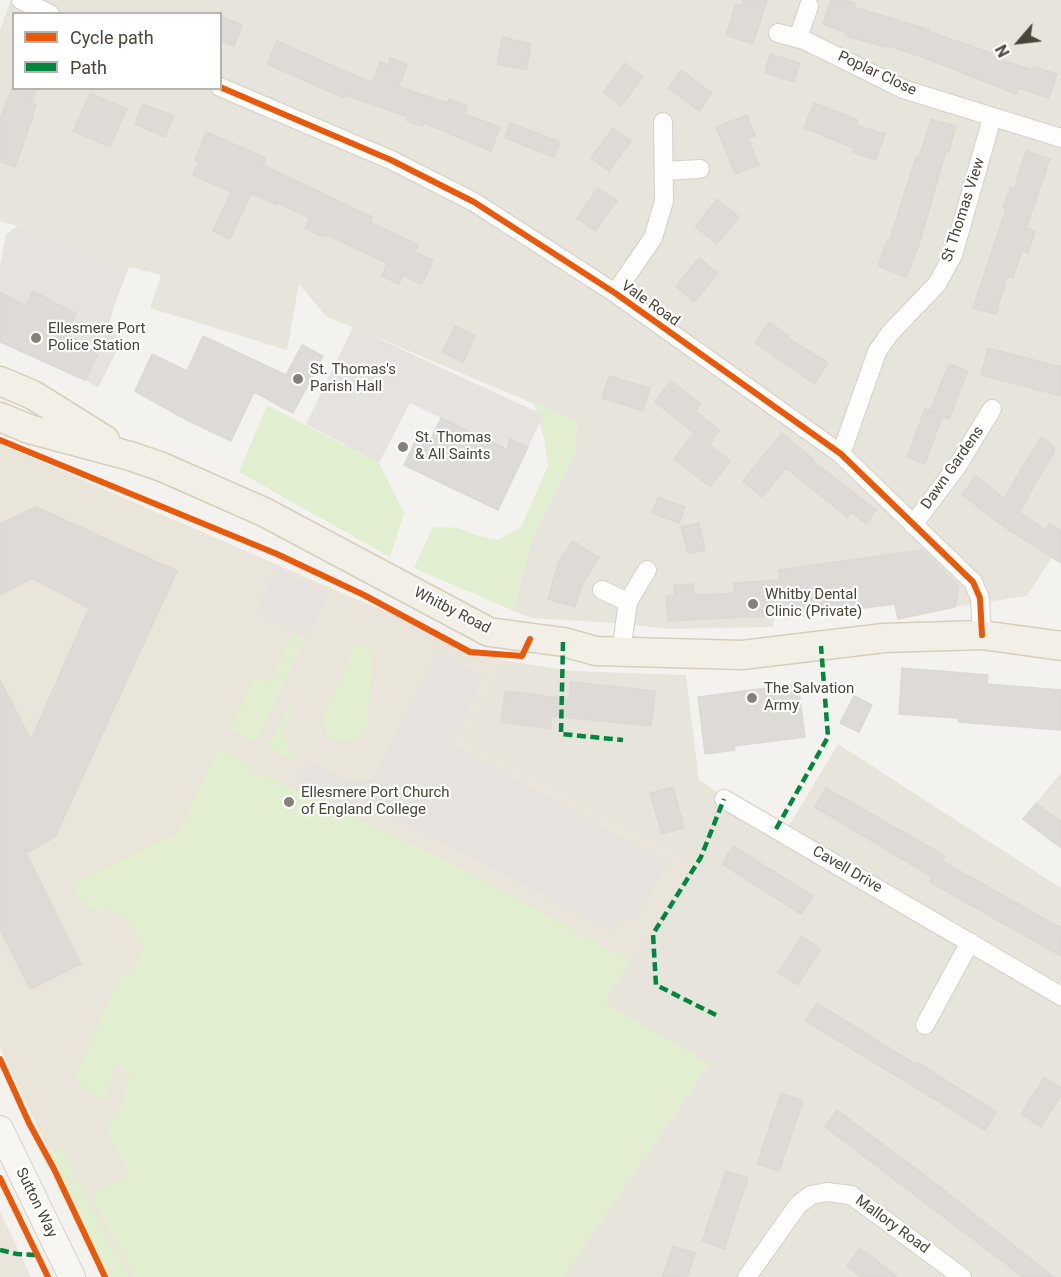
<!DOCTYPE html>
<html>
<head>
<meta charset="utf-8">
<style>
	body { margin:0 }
	#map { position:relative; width:1061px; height:1277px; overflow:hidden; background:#f4f2ee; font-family:Roboto,sans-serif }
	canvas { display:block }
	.legend { position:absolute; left:12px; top:12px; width:210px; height:78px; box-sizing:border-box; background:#fff; border:2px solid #b7b4b0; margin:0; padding:8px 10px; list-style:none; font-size:18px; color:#4b4439 }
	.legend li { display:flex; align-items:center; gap:12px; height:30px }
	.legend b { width:30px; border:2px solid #b7b4b0 }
	.north { position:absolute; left:989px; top:12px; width:60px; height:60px; -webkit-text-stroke:4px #fff; paint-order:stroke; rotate:242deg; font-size:16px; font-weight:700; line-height:24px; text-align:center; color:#4b4439 }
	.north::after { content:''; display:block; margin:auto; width:21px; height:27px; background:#4b4439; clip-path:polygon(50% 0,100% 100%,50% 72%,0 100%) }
</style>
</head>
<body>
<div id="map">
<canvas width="1061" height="1277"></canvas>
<ul class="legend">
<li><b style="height:8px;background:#e8590c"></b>Cycle path</li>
<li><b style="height:8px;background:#00873e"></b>Path</li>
</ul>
<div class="north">N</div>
</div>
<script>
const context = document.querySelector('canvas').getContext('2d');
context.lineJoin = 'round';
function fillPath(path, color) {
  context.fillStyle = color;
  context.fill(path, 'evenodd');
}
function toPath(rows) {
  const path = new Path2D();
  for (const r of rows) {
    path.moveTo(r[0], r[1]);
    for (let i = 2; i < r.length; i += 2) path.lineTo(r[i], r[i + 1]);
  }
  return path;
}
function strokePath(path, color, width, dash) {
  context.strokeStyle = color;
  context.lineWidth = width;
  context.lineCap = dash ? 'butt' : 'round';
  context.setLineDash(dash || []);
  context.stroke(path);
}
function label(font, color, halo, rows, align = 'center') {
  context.font = font + ' Roboto,sans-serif';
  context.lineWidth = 4.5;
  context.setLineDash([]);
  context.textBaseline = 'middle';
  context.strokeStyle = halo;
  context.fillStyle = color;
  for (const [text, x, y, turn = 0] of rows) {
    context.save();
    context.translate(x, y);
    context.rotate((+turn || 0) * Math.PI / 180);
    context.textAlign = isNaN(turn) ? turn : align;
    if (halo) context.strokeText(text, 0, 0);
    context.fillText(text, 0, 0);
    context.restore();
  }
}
const residential = toPath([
	[11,0,1061,0,1061,543,1027,596,954,607,898,619,895,604,785,618,775,617,773,627,669,629,615,623,531,618,514,611,531,541,575,454,577,422,326,316,299,284,287,350,150,308,161,275,79,254,18,226,0,221,0,30],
	[14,14,220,14,220,88,14,88],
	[496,659,571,671,686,675,699,780,784,834,838,744,1061,888,1061,1277,563,1277,709,1064,604,1003,692,863,465,742],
	[1061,773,1061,822,1036,803]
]);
const education = toPath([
	[0,444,356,599,503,661,466,742,692,863,604,1003,709,1063,563,1277,109,1277,0,1048],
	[0,1211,31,1277,0,1277]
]);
const green = toPath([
	[534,402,577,422,575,454,531,541,514,611,414,568,433,527,458,528,475,535,498,540,521,527,548,466,544,439],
	[267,405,379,463,404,513,390,557,239,472],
	[293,634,305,640,256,742,230,729,256,675,270,682],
	[356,643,373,651,367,728,355,740,339,742,326,735,322,719],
	[294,693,286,727,286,737,288,745,292,751,299,755,296,761,268,748],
	[218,749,249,763,252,770,439,857,631,961,604,1003,709,1063,563,1277,133,1277,91,1195,130,1175,104,1126,120,1110,130,1072,115,1066,105,1101,78,1084,76,1075,118,979,132,972,143,948,128,921,117,911,85,909,72,884,178,833],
	[60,1146,129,1277,106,1277,46,1154]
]);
const parking = toPath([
	[18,226,102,260,129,267,113,309,108,331,123,338,98,388,85,380,99,352,66,334,76,314,34,291,25,306,0,292,0,267,6,234],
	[353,327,544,415,528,447,510,439,503,448,410,403,379,463,306,424],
	[277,568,329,593,307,637,256,612],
	[438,649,483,677,452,744,668,863,634,922,624,918,614,931,358,799,353,808,298,781,308,760,346,780,372,780,430,669]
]);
const building = toPath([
	[743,0,767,0,753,44,726,35,736,4,741,6,743,0],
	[831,0,845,0,855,3,854,7,930,30,930,32,991,53,990,56,1033,70,1034,67,1057,74,1049,98,1018,88,1016,94,925,58,885,45,885,47,846,36,847,33,823,24,831,0],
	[220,16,242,25,234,46,220,40,220,16],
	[502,37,531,44,526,70,497,64,502,37],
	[277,41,372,83,380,62,388,65,390,58,407,64,399,87,448,103,449,99,467,106,464,114,500,127,491,151,424,123,423,126,407,121,408,117,345,95,344,98,267,64,277,41],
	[770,54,800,63,794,82,765,73,770,54],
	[625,63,643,77,621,106,603,93,625,63],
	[681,70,712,93,699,111,668,88,681,70],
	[12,88,37,88,31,103,36,105,32,116,33,116,15,167,0,162,0,119,12,88],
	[90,93,127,109,110,147,73,131,90,93],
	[814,103,858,120,856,125,885,134,876,160,853,152,854,148,804,128,814,103],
	[143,104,174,116,165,137,135,124,143,104],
	[747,115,755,136,748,138,759,165,735,174,716,127,747,115],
	[931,119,956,126,949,152,946,151,919,245,906,277,878,266,887,241,889,242,916,157,919,158,931,119],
	[510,123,560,142,554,157,505,138,510,123],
	[613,128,631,141,609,171,591,158,613,128],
	[206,132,266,158,263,165,372,217,370,222,418,245,415,252,433,260,422,284,403,275,399,284,382,276,387,263,325,234,323,237,305,228,310,218,278,203,277,205,251,193,230,239,213,231,231,192,193,175,199,161,195,160,206,132],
	[1026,151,1050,159,1026,228,1035,231,1028,253,1022,250,1013,278,1007,276,996,314,973,308,1006,209,1003,208,1010,187,1014,189,1026,151],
	[598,188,617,201,595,231,577,218,598,188],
	[717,199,739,217,717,244,695,227,717,199],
	[699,258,718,273,694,302,676,286,699,258],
	[33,291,76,314,66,334,99,352,85,380,0,342,0,292,25,306,33,291],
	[769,322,789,336,788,338,828,363,814,384,755,343,769,322],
	[455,326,475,336,463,362,442,352,455,326],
	[203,336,286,375,302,345,323,356,293,413,254,392,231,441,187,420,135,391,152,354,187,371,203,336],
	[988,348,1061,367,1061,396,981,375,988,348],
	[949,364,968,371,949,419,930,411,949,364],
	[609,376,650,388,643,411,602,398,609,376],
	[671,381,701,404,695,411,720,430,709,444,730,461,710,487,674,459,694,433,655,402,671,381],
	[925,409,942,417,925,464,907,457,925,409],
	[441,418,506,449,510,439,528,447,498,510,404,465,417,438,429,443,441,418],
	[782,433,813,459,812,460,876,510,866,524,851,512,847,517,786,468,762,497,743,481,782,433],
	[1041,437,1054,446,1054,452,1019,512,1046,530,1050,524,1061,531,1061,563,1003,526,962,495,976,476,1004,498,1041,437],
	[658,497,685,507,679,523,652,513,658,497],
	[36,507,177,571,55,837,26,853,81,964,30,989,0,929,0,680,31,740,89,608,32,578,0,595,0,524,36,507],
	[699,523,705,550,688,554,681,527,699,523],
	[573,541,599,558,582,585,575,607,548,599,559,561,573,541],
	[922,550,959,586,955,607,898,619,895,604,785,618,785,615,668,621,666,596,675,595,674,585,693,584,694,594,701,595,735,593,734,583,780,580,779,570,922,550],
	[902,668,988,675,987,684,1061,690,1061,730,959,722,958,718,899,714,902,668],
	[571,682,655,691,651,726,552,716,550,729,501,722,505,691,569,699,571,682],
	[798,684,805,737,734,746,735,750,705,754,698,697,798,684],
	[854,696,872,705,859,732,840,723,854,696],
	[673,787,684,828,662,834,650,793,673,787],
	[826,788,945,856,942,861,1061,928,1061,956,930,882,932,877,815,807,826,788],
	[1036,803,1061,822,1061,848,1023,819,1036,803],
	[733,846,813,896,801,914,722,864,733,846],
	[802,936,821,949,798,985,778,973,802,936],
	[817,1003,915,1064,917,1062,996,1112,985,1130,806,1021,817,1003],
	[1044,1078,1061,1088,1061,1095,1041,1127,1021,1114,1044,1078],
	[781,1093,803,1101,779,1171,757,1164,781,1093],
	[837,1110,930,1179,1054,1277,1023,1277,825,1127,837,1110],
	[726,1171,748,1178,724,1249,702,1241,726,1171],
	[673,1246,695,1253,687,1277,662,1277,673,1246],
	[860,1248,875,1259,897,1277,861,1277,847,1266,860,1248]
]);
const street = toPath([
	[21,0,50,14],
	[778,33,804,40,903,89,1061,138],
	[798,38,809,6],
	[220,87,391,160,474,202,615,293,841,454,973,582,980,598,982,635],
	[664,171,700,169],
	[615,293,653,238,664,201,663,122],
	[841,454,877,352,890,333,937,284,953,255,992,118],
	[913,525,958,465,992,409],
	[602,590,628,602],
	[621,652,628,602,647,570],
	[724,799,1061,996],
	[925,1025,970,942],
	[747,1277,798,1205,811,1195,827,1192,851,1195,962,1277]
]);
const secondary = toPath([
	[0,1129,72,1277]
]);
const primary = toPath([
	[0,381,33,395,105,440],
	[0,417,29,429,130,456,162,467,264,512,489,632,563,642,596,651,742,655,884,638,982,635,1061,646]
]);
const quiet = toPath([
	[563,642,561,734,623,740],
	[776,829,828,737,821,646],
	[716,1015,656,985,653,934,701,857,724,799],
	[0,1250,17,1254,38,1255]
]);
const cycleway = toPath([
	[220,87,391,160,474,202,615,293,841,454,973,582,980,598,982,635],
	[0,440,277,554,364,595,470,652,522,656,530,639],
	[0,1059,29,1123,54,1169,105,1277],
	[0,1178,48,1277]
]);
const markers = [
	[36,338,6,"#868178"],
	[298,379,6,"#868178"],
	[403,447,6,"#868178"],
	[753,604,6,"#868178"],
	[752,698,6,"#868178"],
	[289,802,6,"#868178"]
];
const streetNames = [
	["Poplar Close",877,74,25],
	["St Thomas View",964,210,-72],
	["Vale Road",650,304,35],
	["Dawn Gardens",953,468,-55],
	["Whitby Road",452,611,27],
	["Cavell Drive",847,870,30],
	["Sutton Way",36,1203,64],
	["Mallory Road",892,1225,36]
];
const poiNames = [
	["Ellesmere Port",48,329],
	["Police Station",48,346],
	["St. Thomas's",310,370],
	["Parish Hall",310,387],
	["St. Thomas",415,438],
	["& All Saints",415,455],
	["Whitby Dental",765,595],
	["Clinic (Private)",765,612],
	["The Salvation",764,689],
	["Army",764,706],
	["Ellesmere Port Church",301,793],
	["of England College",301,810]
];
fillPath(residential, '#e7e4dc');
fillPath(education, '#eae5da');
fillPath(green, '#e1eecf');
fillPath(parking, '#e6e3df');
fillPath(building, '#dedbd6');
strokePath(building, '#dcd9d4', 1.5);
strokePath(street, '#d2d0cb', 20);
strokePath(secondary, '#d3cfc5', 28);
strokePath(primary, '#d6cebb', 31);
strokePath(street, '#fdfdfc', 18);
strokePath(secondary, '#f7f6f1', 26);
strokePath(primary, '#f2efe6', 28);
strokePath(quiet, '#00873e', 4.5, [9, 4.5]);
strokePath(cycleway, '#e8590c', 6);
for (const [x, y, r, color] of markers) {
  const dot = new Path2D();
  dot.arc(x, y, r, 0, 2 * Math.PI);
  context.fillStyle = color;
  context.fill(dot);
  strokePath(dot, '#fff', 2);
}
label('15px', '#4b4439', '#fff', streetNames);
label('15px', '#4b4439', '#fff', poiNames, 'left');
</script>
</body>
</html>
